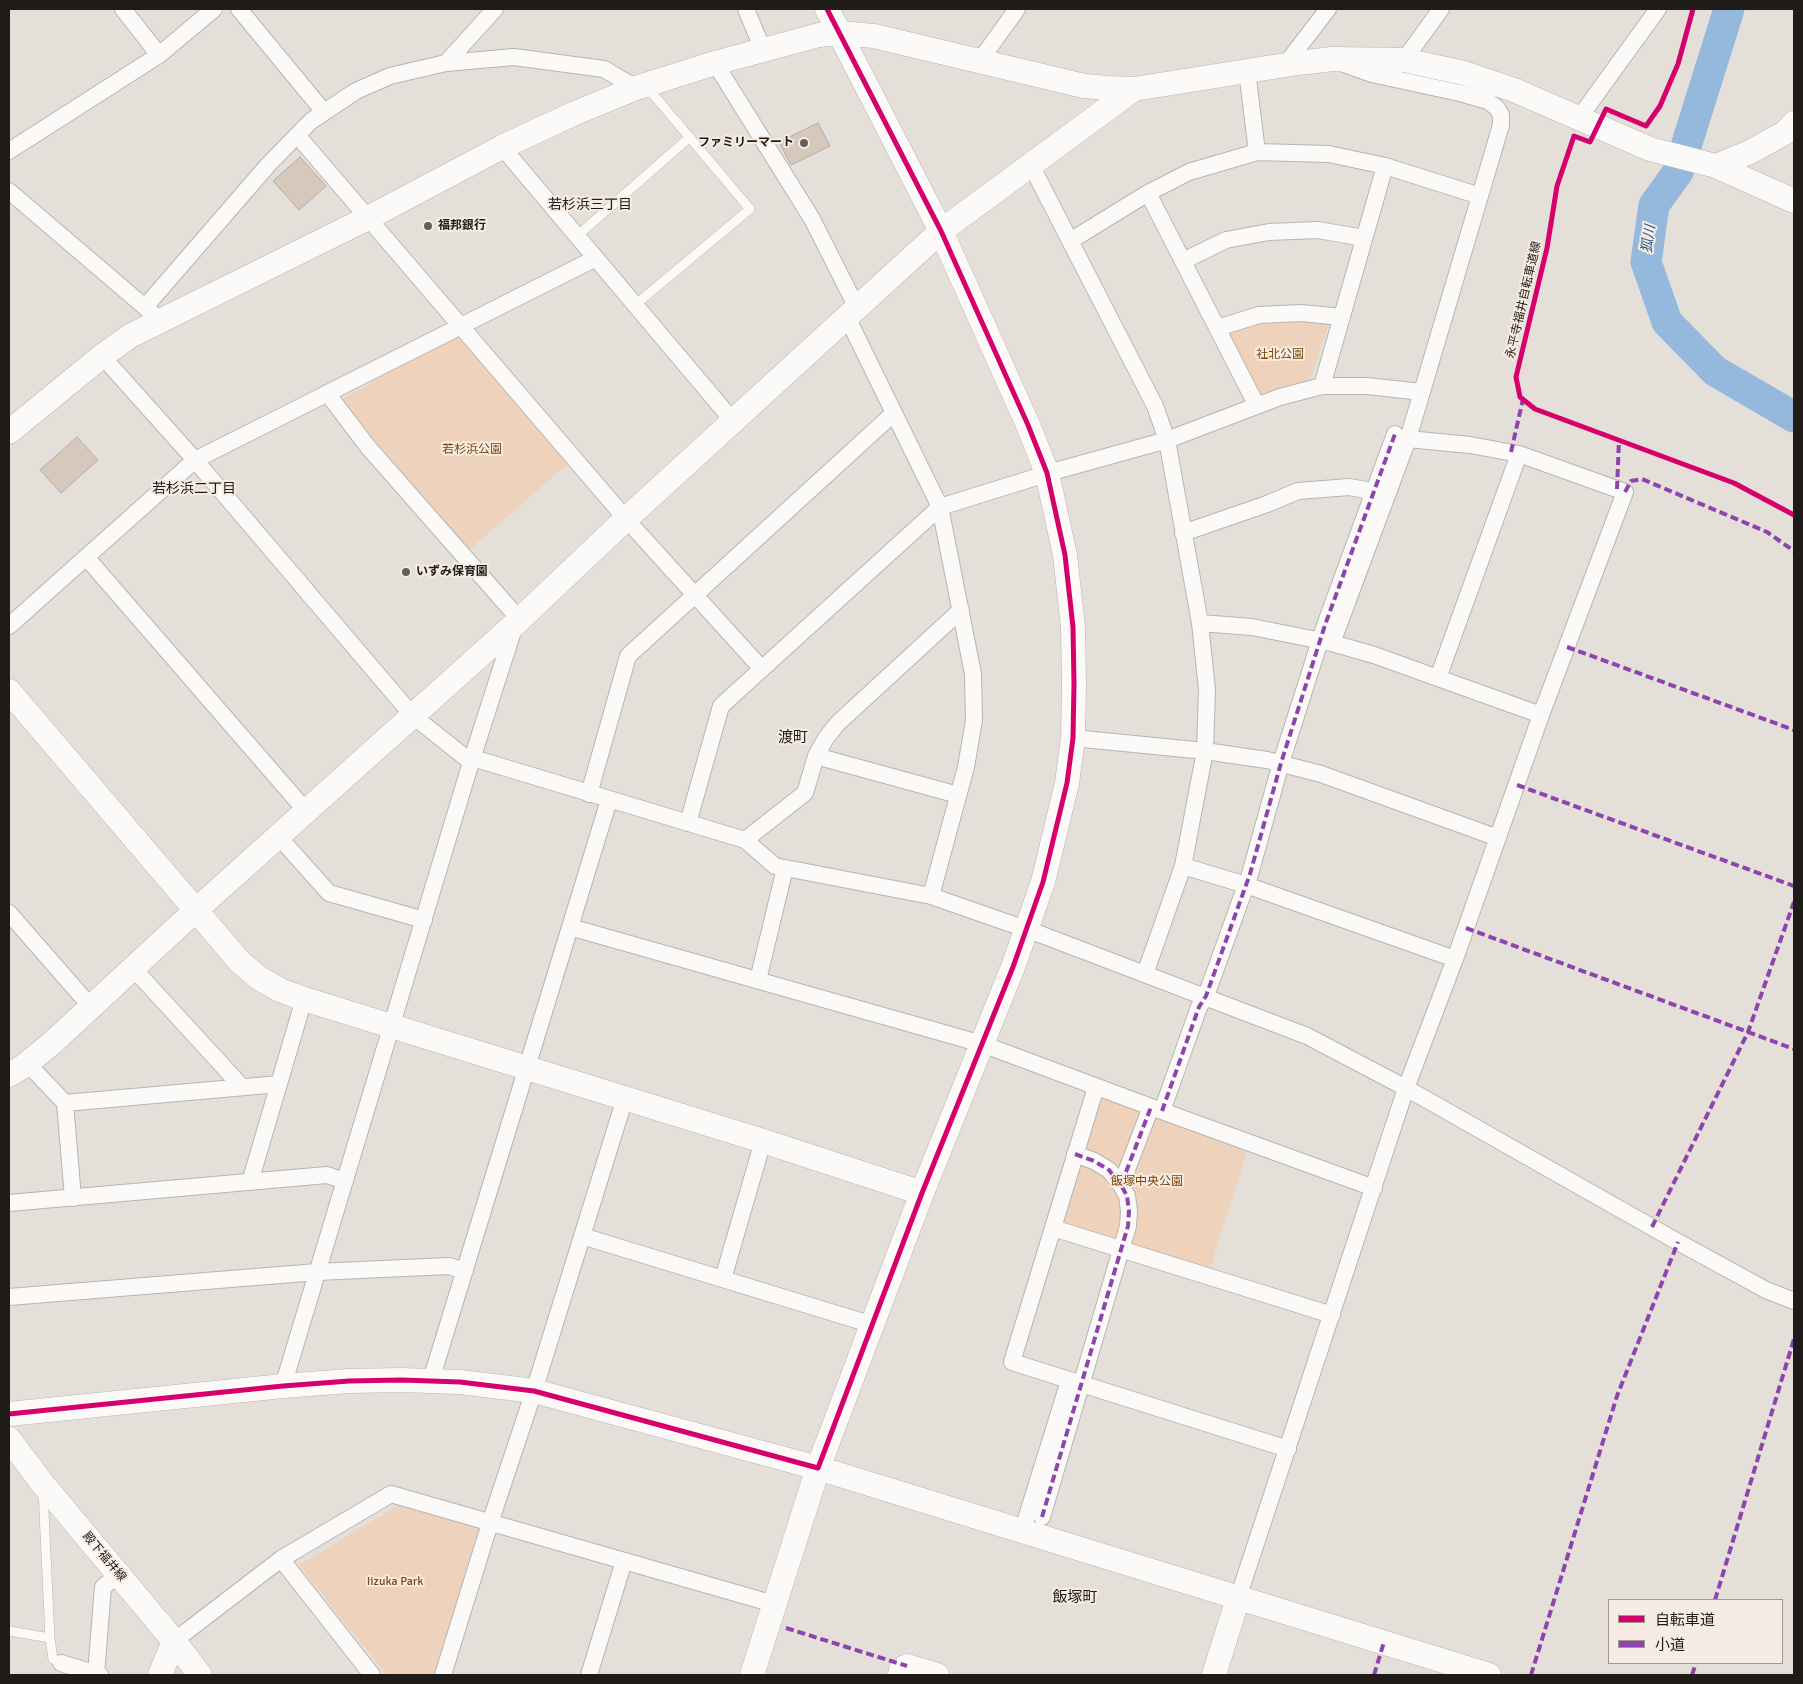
<!DOCTYPE html>
<html>
<head>
<meta charset="utf-8">
<style>
	body { margin:0 }
	#map { position:relative; width:1803px; height:1684px; overflow:hidden; background:#e5dfda; font-family:Signika,"Noto Sans JP",sans-serif }
	canvas { display:block }
	.frame { position:absolute; inset:0; border:10px solid #1f1b18; pointer-events:none }
	.legend { position:absolute; left:1608px; top:1599px; width:175px; height:65px; box-sizing:border-box; background:#f7ece3; border:1px solid #a19892; margin:0; padding:6px 9px; list-style:none; font-size:15px; color:#1f1b18 }
	.legend li { display:flex; align-items:center; gap:10px; height:25px }
	.legend b { width:25px; border:1px solid #a19892 }
</style>
</head>
<body>
<div id="map">
<canvas width="1803" height="1684"></canvas>
<div class="frame"></div>
<ul class="legend">
<li><b style="height:6px;background:#d6006c"></b>自転車道</li>
<li><b style="height:6px;background:#8e44ad"></b>小道</li>
</ul>
</div>
<script>
const context = document.querySelector('canvas').getContext('2d');
context.lineJoin = 'round';
function fillPath(path, color) {
  context.fillStyle = color;
  context.fill(path, 'evenodd');
}
function toPath(rows) {
  const path = new Path2D();
  for (const r of rows) {
    path.moveTo(r[0], r[1]);
    for (let i = 2; i < r.length; i += 2) path.lineTo(r[i], r[i + 1]);
  }
  return path;
}
function strokePath(path, color, width, dash) {
  context.strokeStyle = color;
  context.lineWidth = width;
  context.lineCap = dash ? 'butt' : 'round';
  context.setLineDash(dash || []);
  context.stroke(path);
}
function label(font, color, halo, rows, align = 'center') {
  context.font = font + ' Signika,"Noto Sans JP",sans-serif';
  context.lineWidth = 4;
  context.setLineDash([]);
  context.textBaseline = 'middle';
  context.strokeStyle = halo;
  context.fillStyle = color;
  for (const [text, x, y, turn = 0] of rows) {
    context.save();
    context.translate(x, y);
    context.rotate((+turn || 0) * Math.PI / 180);
    context.textAlign = isNaN(turn) ? turn : align;
    if (halo) context.strokeText(text, 0, 0);
    context.fillText(text, 0, 0);
    context.restore();
  }
}
const green = toPath([
	[1299,319,1329,324,1309,382,1261,396,1228,332,1259,324],
	[459,333,570,462,469,550,341,400],
	[1100,1097,1248,1149,1210,1269,1061,1222],
	[399,1505,479,1527,434,1675,387,1675,299,1565]
]);
const river = toPath([
	[1729,9,1678,172,1654,205,1646,262,1667,322,1715,371,1794,417]
]);
const building = toPath([
	[818,123,830,146,791,165,779,142,818,123],
	[300,157,326,186,299,210,273,181,300,157],
	[77,437,98,460,61,493,40,470,77,437]
]);
const lane = toPath([
	[577,236,690,137],
	[635,305,750,209,647,87],
	[43,1491,50,1638,53,1659,61,1663],
	[9,1631,50,1638]
]);
const street = toPath([
	[123,9,159,55],
	[239,9,324,112],
	[746,9,763,50],
	[1404,60,1441,9],
	[979,62,1017,9],
	[446,63,495,9],
	[715,63,812,219,857,308],
	[1285,65,1328,9],
	[1247,71,1257,152],
	[1579,118,1658,9],
	[297,135,626,519,762,669],
	[502,147,733,421],
	[9,151,159,55,214,9],
	[1031,165,1155,406,1167,440,1200,623,1207,690,1205,751,1183,866,1145,974],
	[9,191,153,314],
	[1148,193,1257,406],
	[1070,241,1148,193,1189,172,1257,152,1329,154,1385,166,1480,196],
	[1183,261,1226,240,1269,232,1318,230,1364,238],
	[145,307,268,165,311,121,356,91,390,76,446,63,514,57,604,69,636,88],
	[847,317,940,507,973,674,974,720,966,767,931,896],
	[1217,328,1259,315,1301,313,1342,317],
	[102,356,195,460,413,716,471,762],
	[1322,386,1385,166],
	[327,393,368,447,520,620],
	[1183,533,1267,504,1298,491,1349,487,1383,493],
	[86,557,306,811],
	[1200,623,1252,627,1332,643,1374,655,1541,715],
	[9,626,195,460,596,258],
	[1332,643,1408,439,1501,125,1501,115,1497,108,1488,101,1460,93,1372,74,1344,64],
	[1438,678,1519,454],
	[1073,738,1205,751,1267,760,1321,774,1498,838],
	[816,756,958,795],
	[473,758,745,840,775,866,931,896,1037,933,1307,1036,1406,1088,1678,1242,1766,1290,1794,1301],
	[589,794,628,656,894,413],
	[688,823,721,706,940,507,1059,470,1167,440,1280,397,1322,386,1367,386,1422,392],
	[278,836,329,893,424,920],
	[745,840,805,793,816,756,826,738,838,723,961,610],
	[1183,866,1246,885,1455,959],
	[9,913,91,1007],
	[570,927,982,1044,1151,1107,1374,1188],
	[133,968,242,1087],
	[758,980,785,868],
	[27,1063,65,1103,73,1198],
	[1096,1087,1012,1362,1288,1449],
	[65,1103,279,1084],
	[1162,1111,1199,1007,1206,996,1250,874,1281,763,1325,625,1395,434],
	[1075,1154,1094,1161,1109,1170,1121,1185],
	[250,1182,304,999],
	[9,1203,327,1175,345,1181],
	[1053,1228,1332,1315],
	[582,1236,873,1325],
	[723,1279,763,1141],
	[9,1297,317,1272,449,1266,465,1271],
	[431,1380,609,800],
	[283,1386,471,762,515,625],
	[1042,1517,1128,1226,1129,1211,1127,1196,1121,1185,1151,1107],
	[1022,1532,1069,1381],
	[281,1559,372,1675],
	[1238,1598,1406,1088,1455,959,1541,715,1625,492,1519,454,1470,445,1408,439],
	[174,1641,281,1559,391,1494,774,1604],
	[61,1663,100,1675],
	[96,1674,103,1587,119,1574],
	[443,1675,490,1523,534,1391,625,1098],
	[589,1675,624,1561]
]);
const secondary = toPath([
	[1716,166,1750,152,1786,132,1794,123],
	[9,432,102,356,130,336,368,218,502,147,573,114,636,88,715,63,819,35,839,33,874,36,1084,86,1109,88,1134,89,1298,63,1333,59,1404,60,1464,73,1514,90,1650,149,1716,166,1794,201],
	[9,691,240,962,259,978,280,990,304,999,763,1141,922,1193],
	[9,1075,24,1066,52,1043,196,910,515,624,626,519,941,231,1134,89],
	[9,1414,283,1386,349,1381,401,1380,460,1382,534,1391,818,1468,922,1193,1013,967,1043,882,1067,783,1073,738,1074,684,1073,627,1065,555,1047,473,1028,425,941,231,827,9],
	[9,1439,42,1483,174,1641,200,1675],
	[160,1675,174,1641],
	[752,1675,818,1468,1489,1675],
	[900,1675,901,1670,907,1666,937,1675],
	[1214,1675,1238,1598]
]);
const quiet = toPath([
	[1511,452,1523,399],
	[1617,489,1619,440],
	[1625,492,1631,481,1642,479,1767,532,1794,551],
	[1567,647,1794,730],
	[1517,785,1794,886],
	[1466,928,1794,1049],
	[1162,1111,1199,1007,1206,996,1250,874,1281,763,1325,625,1395,434],
	[1075,1154,1094,1161,1109,1170,1121,1185],
	[1652,1227,1748,1032,1794,902],
	[1042,1517,1128,1226,1129,1211,1127,1196,1121,1185,1151,1107],
	[1715,1600,1794,1339],
	[786,1628,907,1666],
	[1374,1675,1384,1642],
	[1531,1675,1617,1396,1678,1242],
	[1692,1675,1696,1663]
]);
const cycleway = toPath([
	[1693,9,1678,64,1660,106,1646,126,1606,109,1590,142,1574,136,1557,186,1547,248,1516,377,1520,397,1535,409,1734,483,1794,515],
	[9,1414,283,1386,349,1381,401,1380,460,1382,534,1391,818,1468,922,1193,1013,967,1043,882,1067,783,1073,738,1074,684,1073,627,1065,555,1047,473,1028,425,941,231,827,9]
]);
const markers = [
	[804,143,5,"#64605c"],
	[428,226,5,"#64605c"],
	[406,572,5,"#64605c"]
];
const poiNames = [
	["ファミリーマート",794,143,"right"],
	["福邦銀行",438,226],
	["いずみ保育園",416,572]
];
const streetNames = [
	["永平寺福井自転車道線",1524,300,-77],
	["殿下福井線",104,1557,50]
];
const parkNames = [
	["社北公園",1280,355],
	["若杉浜公園",472,450],
	["飯塚中央公園",1147,1182],
	["Iizuka Park",395,1582]
];
const neighbourhoodNames = [
	["若杉浜三丁目",590,205],
	["若杉浜二丁目",194,489]
];
const waterNames = [
	["狐川",1649,239,-82]
];
const quarterNames = [
	["渡町",793,738],
	["飯塚町",1075,1598]
];
fillPath(green, '#eed2bb');
strokePath(river, '#95b8dd', 31);
fillPath(building, '#d7c8bc');
strokePath(building, '#b1aca9', 1);
strokePath(lane, '#b8b4b0', 10);
strokePath(street, '#b8b4b0', 18);
strokePath(secondary, '#b8b4b0', 25);
strokePath(lane, '#fbfaf9', 9);
strokePath(street, '#fbfaf9', 16);
strokePath(secondary, '#fbfaf9', 24);
strokePath(quiet, '#8e44ad', 4, [8, 4]);
strokePath(cycleway, '#d6006c', 5);
for (const [x, y, r, color] of markers) {
  const dot = new Path2D();
  dot.arc(x, y, r, 0, 2 * Math.PI);
  context.fillStyle = color;
  context.fill(dot);
  strokePath(dot, '#f7ece3', 2);
}
label('bold 12px', '#1f1b18', '#f7ece3', poiNames, 'left');
label('12px', '#1f1b18', '#f7ece3', streetNames);
label('12px', '#7d4507', '#f7ece3', parkNames);
label('14px', '#1f1b18', '#f7ece3', neighbourhoodNames);
label('italic 14px', '#1c5386', '#f7ece3', waterNames);
label('15px', '#1f1b18', '#f7ece3', quarterNames);
</script>
</body>
</html>
